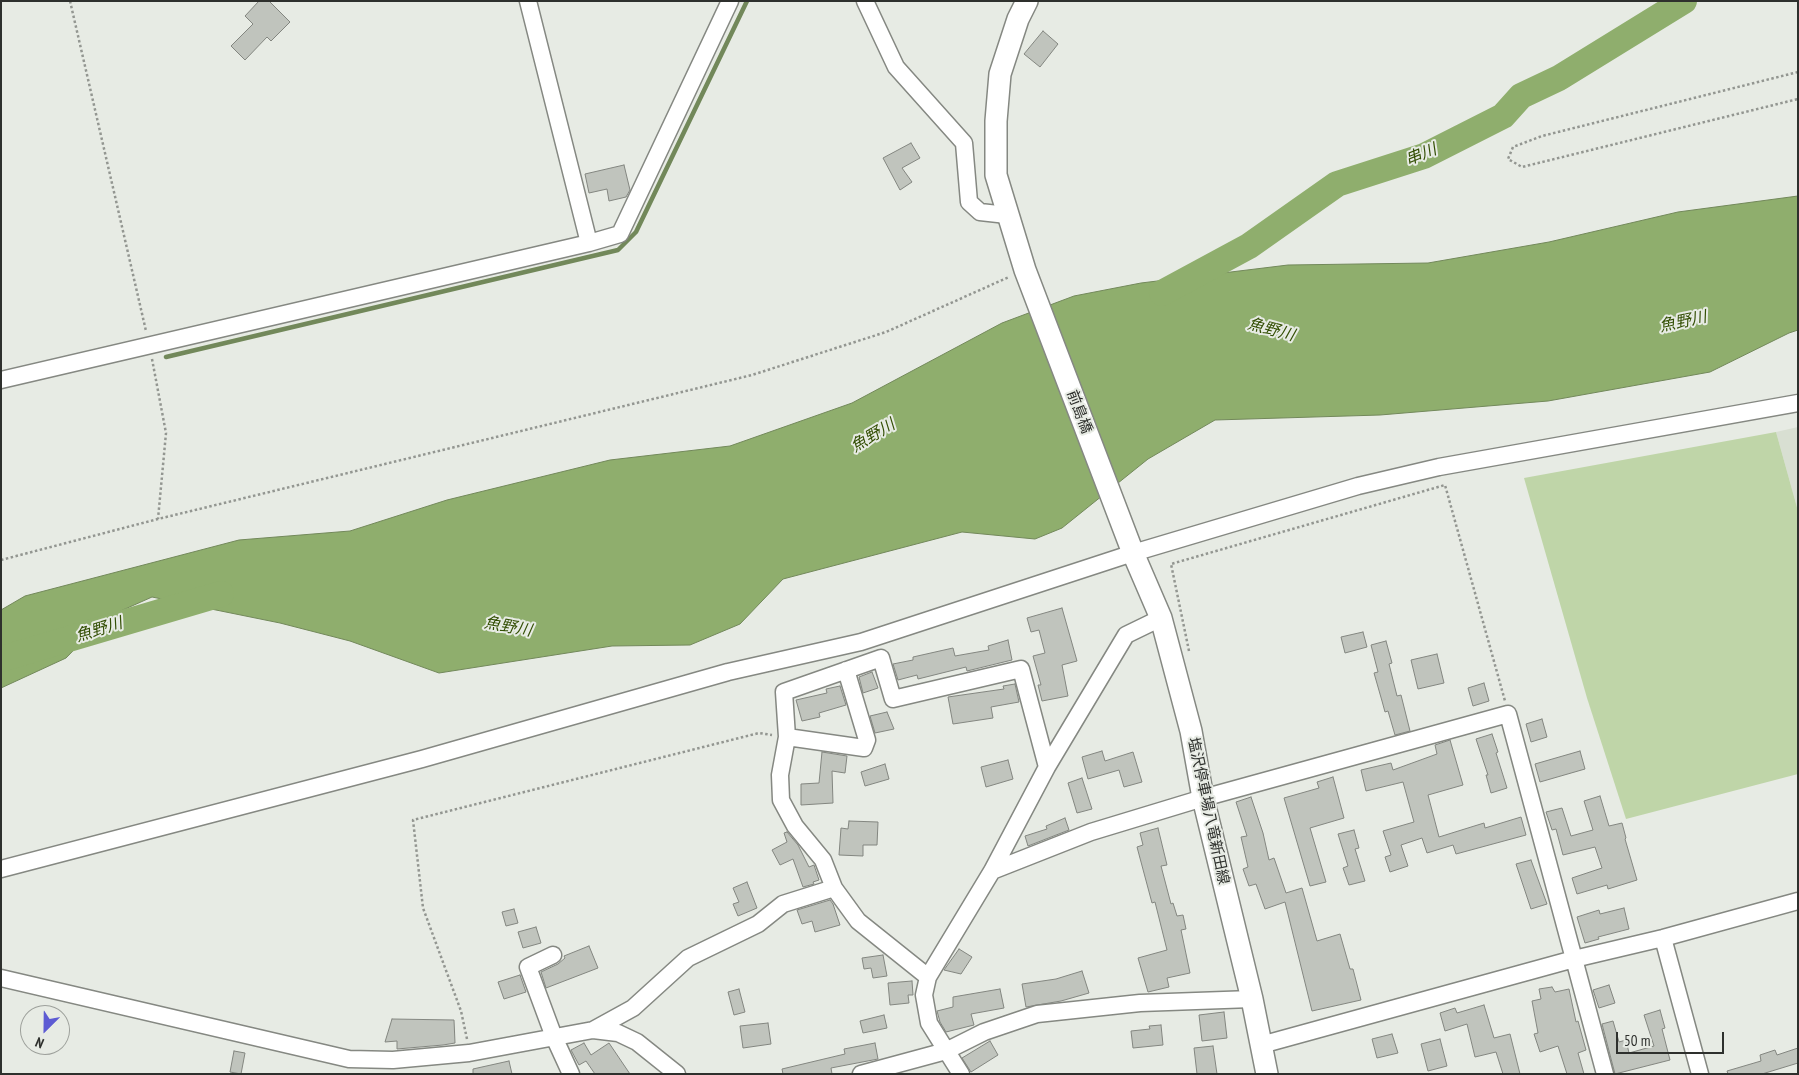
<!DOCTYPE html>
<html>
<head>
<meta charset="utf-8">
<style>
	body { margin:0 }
	#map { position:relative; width:1799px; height:1075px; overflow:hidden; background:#e7ebe4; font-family:"PT Sans Narrow",sans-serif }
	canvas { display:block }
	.frame { position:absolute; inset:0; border:2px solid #2e302d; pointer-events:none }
	.north { position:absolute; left:20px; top:1005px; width:50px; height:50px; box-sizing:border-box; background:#e7ebe4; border:1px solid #9da09b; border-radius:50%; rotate:203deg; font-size:14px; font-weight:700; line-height:20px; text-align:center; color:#2e302d }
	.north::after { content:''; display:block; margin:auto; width:18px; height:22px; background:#5d5bd3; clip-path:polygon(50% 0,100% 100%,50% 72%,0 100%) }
	.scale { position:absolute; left:1616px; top:1032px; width:108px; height:22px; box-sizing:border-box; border:2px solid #2e302d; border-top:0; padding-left:6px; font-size:15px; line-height:18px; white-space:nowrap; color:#2e302d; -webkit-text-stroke:4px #e7ebe4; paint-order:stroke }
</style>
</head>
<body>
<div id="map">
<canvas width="1799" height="1075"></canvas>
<div class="frame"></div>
<div class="north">N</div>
<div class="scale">50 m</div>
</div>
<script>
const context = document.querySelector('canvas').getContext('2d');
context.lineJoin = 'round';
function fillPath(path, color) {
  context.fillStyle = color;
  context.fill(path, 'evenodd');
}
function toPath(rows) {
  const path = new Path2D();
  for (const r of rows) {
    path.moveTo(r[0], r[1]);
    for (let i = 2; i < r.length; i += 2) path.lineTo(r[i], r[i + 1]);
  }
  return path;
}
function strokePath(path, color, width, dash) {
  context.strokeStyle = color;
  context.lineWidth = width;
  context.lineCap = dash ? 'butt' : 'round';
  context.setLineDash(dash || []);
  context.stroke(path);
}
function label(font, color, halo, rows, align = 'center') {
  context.font = font + ' "PT Sans Narrow","Noto Sans JP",sans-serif';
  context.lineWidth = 4;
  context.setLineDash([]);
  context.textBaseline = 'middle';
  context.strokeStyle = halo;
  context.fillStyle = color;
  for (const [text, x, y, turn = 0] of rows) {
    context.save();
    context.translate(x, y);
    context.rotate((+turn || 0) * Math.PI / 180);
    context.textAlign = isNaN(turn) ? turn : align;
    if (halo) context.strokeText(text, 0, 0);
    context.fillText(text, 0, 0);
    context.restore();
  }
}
const built = toPath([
	[1798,427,1798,511,1776,432]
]);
const green = toPath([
	[1776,432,1798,511,1798,774,1626,819,1587,698,1524,478]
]);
const water = toPath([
	[1798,196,1798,330,1789,333,1710,372,1548,401,1380,415,1215,420,1148,459,1062,528,1035,539,962,532,783,579,740,624,690,645,612,646,439,673,350,641,280,623,152,597,105,618,66,658,1,688,1,610,25,596,239,540,350,531,447,500,610,460,730,446,852,403,1002,323,1074,296,1141,283,1288,265,1428,263,1549,242,1678,212,1798,196]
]);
const stream = toPath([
	[166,357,618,250,636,232,747,1]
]);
const river = toPath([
	[1162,293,1249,246,1337,184,1424,156,1503,116,1521,96,1559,78,1684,1],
	[1,659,221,594]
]);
const building = toPath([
	[259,1,269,1,290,22,271,41,267,37,245,60,231,46,253,24,245,16,259,1],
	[1043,31,1058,44,1040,67,1024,54,1043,31],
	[911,143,920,158,902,168,912,182,900,190,883,158,911,143],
	[624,165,630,190,626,197,609,201,607,189,589,193,585,174,624,165],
	[1062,608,1077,661,1062,665,1068,696,1042,701,1038,685,1041,685,1033,656,1045,653,1039,630,1031,632,1027,618,1062,608],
	[1363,632,1367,647,1345,653,1341,637,1363,632],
	[1008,640,1012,660,967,671,966,667,918,679,917,675,898,680,893,664,913,660,913,657,953,648,955,656,989,650,988,646,1008,640],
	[1386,641,1392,663,1389,664,1397,696,1401,695,1410,731,1395,735,1388,711,1385,712,1382,701,1374,673,1378,672,1371,645,1386,641],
	[1437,654,1444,683,1418,689,1411,660,1437,654],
	[872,672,878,688,863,693,859,677,872,672],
	[1484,683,1489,701,1473,706,1468,688,1484,683],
	[1015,684,1019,702,991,707,993,718,953,724,948,697,1004,689,1003,686,1015,684],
	[840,686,846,705,819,713,820,717,802,721,796,700,827,693,826,689,840,686],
	[887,712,894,729,875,733,870,716,887,712],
	[1542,719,1547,737,1531,742,1526,724,1542,719],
	[1492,734,1498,752,1496,753,1507,788,1491,793,1486,775,1488,775,1476,739,1492,734],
	[1450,740,1463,785,1428,795,1439,837,1484,823,1485,828,1521,817,1526,835,1456,854,1453,845,1427,853,1422,838,1401,845,1408,866,1390,872,1385,857,1391,855,1383,831,1414,822,1403,782,1366,791,1361,770,1391,763,1393,770,1437,754,1435,745,1450,740],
	[1102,751,1105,761,1133,752,1142,782,1124,787,1119,770,1088,779,1082,757,1102,751],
	[1580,751,1585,769,1540,782,1535,764,1580,751],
	[822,752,847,756,845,773,832,771,833,803,801,805,801,784,819,783,822,752],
	[1008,760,1013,779,986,787,981,767,1008,760],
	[885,764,889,779,865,786,861,772,885,764],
	[1333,777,1344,818,1310,828,1326,882,1310,886,1284,798,1319,788,1317,782,1333,777],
	[1082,778,1092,809,1077,813,1068,783,1082,778],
	[1600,796,1609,826,1622,823,1626,838,1625,839,1637,880,1608,889,1607,885,1577,894,1572,878,1602,868,1595,847,1563,855,1556,829,1552,830,1546,812,1562,808,1571,836,1593,830,1584,801,1600,796],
	[1251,797,1263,833,1269,860,1274,858,1286,893,1302,888,1317,941,1340,934,1350,969,1353,969,1361,1000,1312,1011,1285,902,1265,909,1256,884,1249,886,1243,869,1248,867,1241,837,1247,836,1236,802,1251,797],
	[1065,818,1069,830,1028,846,1025,836,1047,829,1046,826,1065,818],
	[849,821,878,822,877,845,863,845,863,856,839,855,841,828,848,829,849,821],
	[1158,828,1167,865,1161,866,1171,904,1173,903,1177,916,1183,915,1186,929,1181,930,1190,973,1167,978,1169,987,1148,992,1138,958,1167,950,1155,902,1152,903,1137,847,1143,845,1140,833,1158,828],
	[1354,830,1359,848,1355,849,1365,881,1349,885,1343,868,1348,866,1338,834,1354,830],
	[787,832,798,845,809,867,814,865,819,880,813,882,814,884,803,887,793,859,780,865,772,850,787,842,784,833,787,832],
	[1531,860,1547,904,1531,909,1516,864,1531,860],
	[747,882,757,908,738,916,733,904,739,902,733,888,747,882],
	[830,900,833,904,840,925,815,932,812,921,802,924,797,910,830,900],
	[1624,908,1629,929,1598,937,1599,939,1585,943,1577,917,1599,910,1600,914,1624,908],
	[514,909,518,923,506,926,502,912,514,909],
	[536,927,541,943,523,948,518,932,536,927],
	[589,946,598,968,546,988,541,972,558,964,565,958,564,956,589,946],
	[959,949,972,957,961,974,944,970,959,949],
	[883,955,887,976,873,978,871,968,864,969,862,958,883,955],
	[1082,971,1089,993,1061,1001,1026,1007,1022,984,1056,979,1082,971],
	[520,975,526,992,504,999,498,982,520,975],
	[912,981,913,995,908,995,909,1003,890,1005,888,983,912,981],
	[1609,985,1615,1003,1599,1008,1593,990,1609,985],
	[1552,987,1555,992,1569,989,1576,1022,1578,1021,1586,1050,1578,1053,1584,1074,1567,1074,1558,1046,1540,1052,1534,1034,1538,1033,1532,1001,1541,999,1539,989,1552,987],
	[739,989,745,1012,734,1015,728,992,739,989],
	[1000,989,1004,1008,971,1014,974,1025,946,1032,940,1022,937,1011,953,1007,953,997,1000,989],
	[1484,1005,1494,1038,1510,1034,1520,1074,1503,1074,1496,1052,1475,1057,1467,1024,1445,1031,1440,1013,1455,1008,1457,1013,1484,1005],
	[1660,1010,1665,1028,1662,1029,1670,1060,1615,1074,1602,1024,1613,1021,1619,1042,1626,1040,1629,1053,1654,1046,1644,1015,1660,1010],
	[1224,1012,1227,1038,1202,1041,1199,1015,1224,1012],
	[884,1015,887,1028,863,1033,860,1021,884,1015],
	[392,1019,454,1020,455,1043,443,1045,397,1049,397,1041,385,1042,392,1019],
	[768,1023,771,1044,743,1048,740,1026,768,1023],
	[1161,1025,1163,1045,1133,1048,1131,1031,1150,1029,1149,1026,1161,1025],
	[1392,1034,1398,1053,1377,1058,1372,1039,1392,1034],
	[1440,1039,1447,1066,1428,1071,1421,1044,1440,1039],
	[990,1041,998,1055,971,1072,962,1058,990,1041],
	[584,1043,591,1055,609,1043,630,1074,595,1074,586,1061,579,1065,571,1050,584,1043],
	[875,1043,878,1059,831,1068,832,1074,783,1074,782,1069,845,1054,844,1049,875,1043],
	[1213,1046,1217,1074,1197,1074,1194,1048,1213,1046],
	[1798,1048,1798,1063,1762,1074,1728,1074,1727,1071,1761,1061,1760,1055,1775,1050,1777,1055,1798,1048],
	[234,1051,245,1053,241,1074,230,1072,234,1051],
	[509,1061,512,1074,473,1074,473,1069,509,1061]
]);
const path = toPath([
	[70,1,146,331],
	[1798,72,1542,136,1513,147,1508,159,1522,167,1798,99],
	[152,359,166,433,158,519],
	[1,560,158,519,752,375,886,332,1009,277],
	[1189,651,1171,564,1445,485,1505,701],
	[467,1039,461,1011,423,908,413,820,759,733,772,735]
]);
const minor = toPath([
	[528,1,589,243],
	[865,1,896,67,964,143,969,202,980,212,1007,215],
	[1,380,589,243,620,234,730,1],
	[787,737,864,748,867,740,846,670],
	[1,869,422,759,728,672,861,642,1133,553,1358,486,1439,467,1798,403],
	[992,871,1091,832,1203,798,1508,714,1605,1074],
	[1663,938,1700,1074],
	[553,955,528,967,554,1037,571,1074],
	[928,977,858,921,834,888,823,860,795,826,781,800,780,775,787,737,784,692,881,658,893,699,1021,669,1047,767],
	[1,978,349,1059,393,1060,469,1053,593,1030,618,1033,637,1042,677,1074],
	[593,1030,633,1008,688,958,758,924,783,904,834,888],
	[1261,1045,1574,959,1663,938,1798,901],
	[861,1074,946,1051,984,1032,1037,1014,1140,1003,1252,999],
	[961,1074,929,1023,924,995,928,977,992,871,1047,767,1126,635,1161,618]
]);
const major = toPath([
	[1027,1,1018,19,1000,74,996,121,996,175,1025,270,1133,553,1161,618,1191,731,1203,798,1252,999,1267,1074]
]);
const streetNames = [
	["前島橋",1079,412,69],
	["塩沢停車場八竜新田線",1208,811,78]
];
const waterNames = [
	["串川",1421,155,-22],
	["魚野川",1683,322,-12],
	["魚野川",1271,330,15],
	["魚野川",873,436,-31],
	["魚野川",508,627,10],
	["魚野川",99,630,-17]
];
fillPath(built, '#d8dfd2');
fillPath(green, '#bfd5a8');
fillPath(water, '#8fae6d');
strokePath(water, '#72885a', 1);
strokePath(stream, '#72885a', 4.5);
strokePath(river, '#8fae6d', 26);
fillPath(building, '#c0c4bd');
strokePath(building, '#838680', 1);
strokePath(minor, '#858882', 19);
strokePath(major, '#858882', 24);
strokePath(path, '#939691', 2.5, [2.5, 2.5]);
strokePath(minor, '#fff', 16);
strokePath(major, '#fff', 21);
label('15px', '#2e302d', '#e7ebe4', streetNames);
label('italic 16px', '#334f04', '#e7ebe4', waterNames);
</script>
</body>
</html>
